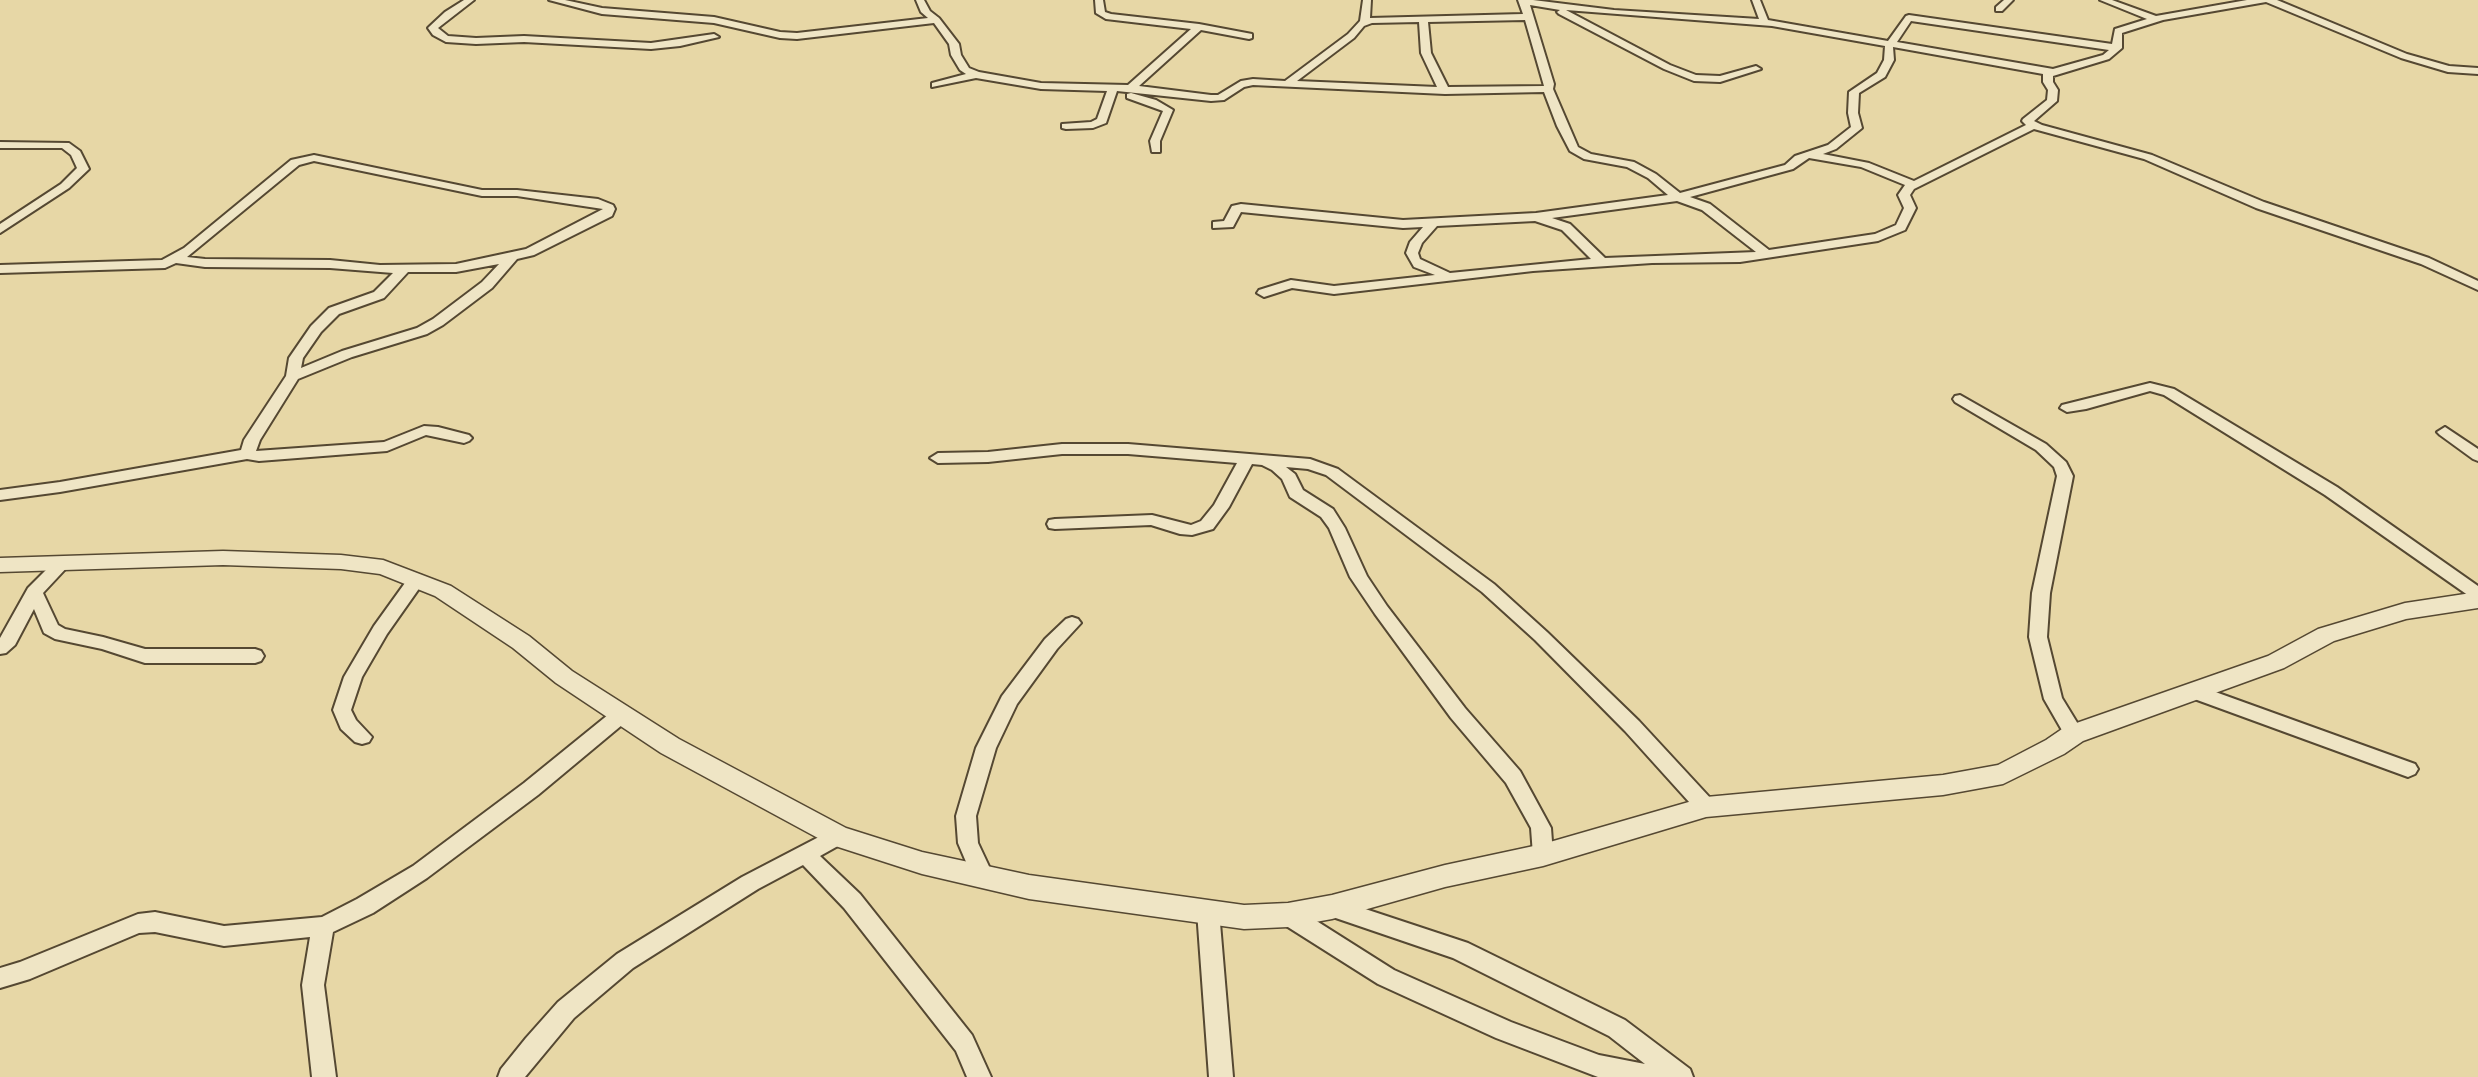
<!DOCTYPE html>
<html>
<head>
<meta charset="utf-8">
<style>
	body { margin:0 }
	canvas { display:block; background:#e7d7a6 }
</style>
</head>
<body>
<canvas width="2478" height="1077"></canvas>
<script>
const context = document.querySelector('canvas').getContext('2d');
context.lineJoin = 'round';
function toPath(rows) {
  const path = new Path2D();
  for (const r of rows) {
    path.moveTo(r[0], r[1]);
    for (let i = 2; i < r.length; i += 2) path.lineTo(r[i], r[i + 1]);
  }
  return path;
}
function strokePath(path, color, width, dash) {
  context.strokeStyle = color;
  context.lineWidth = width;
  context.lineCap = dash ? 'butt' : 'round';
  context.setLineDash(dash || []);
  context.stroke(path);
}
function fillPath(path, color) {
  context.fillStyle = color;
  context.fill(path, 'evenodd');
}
const minor = toPath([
	[464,0,474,0,438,28,448,36,476,38,524,36,651,43,714,34,719,37,680,46,651,49,524,42,476,44,446,42,433,35,428,28,430,26,445,12,464,0],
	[549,0,565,0,602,8,714,17,780,32,797,33,928,18,921,12,916,0,924,0,930,11,939,18,959,44,961,55,969,68,979,72,1041,83,1128,85,1191,29,1106,19,1096,13,1095,0,1103,0,1105,12,1111,14,1199,24,1252,34,1252,38,1249,39,1201,30,1139,86,1211,95,1218,95,1241,81,1253,79,1285,81,1348,34,1360,21,1363,0,1371,0,1370,18,1523,14,1518,0,1533,0,1614,10,1759,19,1752,0,1760,0,1768,20,1888,41,1906,16,1909,15,2112,44,2115,29,2147,19,2100,0,2112,0,2156,16,2247,0,2277,0,2407,54,2449,66,2478,68,2478,74,2448,72,2401,58,2266,2,2163,20,2122,33,2122,48,2109,59,2053,76,2053,82,2058,90,2057,101,2034,121,2042,125,2152,155,2264,202,2429,258,2478,281,2478,290,2421,264,2256,208,2144,159,2034,129,1914,189,1910,195,1916,208,1905,230,1878,241,1740,262,1652,263,1533,271,1334,294,1292,288,1264,297,1257,293,1259,290,1291,280,1334,286,1435,275,1414,267,1406,253,1410,242,1423,227,1403,228,1241,212,1233,227,1213,228,1213,222,1224,221,1232,206,1241,204,1403,220,1536,213,1668,195,1648,178,1627,167,1584,159,1570,151,1557,126,1544,92,1445,94,1253,85,1244,87,1224,100,1211,101,1117,91,1106,123,1093,128,1066,129,1062,128,1062,124,1091,122,1097,119,1107,91,1041,89,976,78,932,87,932,83,966,74,960,70,951,55,949,44,934,23,797,39,780,38,714,23,602,14,549,0],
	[1530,5,1560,10,1557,12,1559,14,1664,69,1694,81,1720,82,1761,69,1756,66,1720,76,1696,75,1670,65,1566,10,1772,26,1885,46,1884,60,1877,73,1849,92,1848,113,1851,127,1828,145,1795,156,1785,165,1680,193,1656,174,1634,162,1591,154,1578,147,1553,89,1554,84,1530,5],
	[1525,20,1544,86,1448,87,1431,53,1428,22,1525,20],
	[1911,21,2109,50,2103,55,2053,69,1897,42,1911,21],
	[1419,22,1421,53,1437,87,1297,81,1354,38,1364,26,1372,23,1419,22],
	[1893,47,2043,74,2043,82,2048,90,2047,100,2023,119,2022,121,2026,125,1914,181,1869,163,1823,154,1836,149,1862,128,1858,113,1859,93,1885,77,1894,60,1893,47],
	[1809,158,1861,167,1905,185,1898,195,1904,208,1896,225,1875,234,1769,250,1710,204,1690,197,1793,169,1809,158],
	[1677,201,1702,210,1756,252,1605,258,1570,224,1552,218,1677,201],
	[1535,221,1562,230,1591,259,1450,273,1420,259,1418,253,1422,243,1437,226,1535,221],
	[2004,0,2013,0,2002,11,1996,11,1996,7,2004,0],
	[1131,93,1156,100,1173,110,1160,141,1160,152,1152,152,1150,141,1163,111,1127,98,1127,94,1131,93],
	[0,142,69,143,80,151,89,169,69,188,0,233,0,224,61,184,77,168,71,155,62,148,0,148,0,142],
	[314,155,482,190,517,190,598,199,613,205,615,209,612,216,534,255,517,259,492,288,443,325,427,334,352,357,298,379,260,440,256,451,384,442,424,426,438,427,469,435,472,438,469,441,464,443,426,435,387,451,259,461,247,459,60,492,0,500,0,490,60,482,241,450,244,440,286,376,289,358,311,326,329,308,374,292,393,273,330,268,205,267,176,263,165,268,0,273,0,265,162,260,184,248,291,160,314,155],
	[314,161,482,196,517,196,603,209,526,249,456,264,380,265,330,260,205,259,187,257,299,165,314,161],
	[499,264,482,282,433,319,417,328,342,351,301,368,303,358,321,332,339,314,384,298,408,272,456,272,499,264],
	[2150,383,2174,389,2337,487,2478,586,2478,600,2472,598,2325,495,2164,395,2150,391,2086,409,2067,412,2060,408,2062,405,2150,383],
	[1960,395,2046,444,2066,462,2073,476,2050,593,2047,637,2062,698,2084,734,2081,739,2074,741,2067,739,2044,699,2029,637,2032,593,2057,476,2054,467,2036,450,1955,402,1953,399,1955,396,1960,395],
	[2445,427,2478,449,2478,461,2473,459,2440,435,2437,432,2445,427],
	[1062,444,1128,444,1310,459,1338,469,1494,584,1547,632,1639,721,1713,801,1716,807,1713,813,1706,815,1699,813,1625,731,1535,640,1482,592,1326,475,1308,469,1286,467,1295,474,1303,490,1333,509,1345,528,1367,576,1387,606,1465,708,1520,771,1551,828,1553,855,1550,861,1543,864,1536,861,1533,855,1531,828,1506,783,1451,718,1375,614,1350,577,1329,528,1321,517,1290,497,1282,479,1272,470,1262,465,1252,464,1229,507,1213,529,1192,535,1180,534,1151,525,1055,529,1049,528,1047,524,1049,520,1055,519,1152,515,1191,525,1201,521,1214,505,1237,463,1128,454,1062,454,988,462,938,463,930,458,938,453,988,452,1062,444],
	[63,557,69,559,71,563,43,593,58,625,65,629,103,637,145,649,255,649,261,651,264,656,261,661,255,663,145,663,102,649,55,639,44,633,34,609,15,645,6,653,0,654,0,638,28,588,57,559,63,557],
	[416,574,422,576,425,580,387,634,362,677,351,710,356,720,372,737,369,742,362,744,355,742,341,729,333,710,344,677,374,626,410,576,416,574],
	[1072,617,1078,619,1081,623,1057,649,1017,704,996,748,976,816,978,843,994,877,991,883,983,886,975,883,958,843,956,816,976,748,1002,696,1045,639,1066,619,1072,617],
	[2196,685,2415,764,2418,769,2415,774,2408,777,2189,697,2187,692,2189,687,2196,685],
	[621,708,628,710,630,715,628,720,538,795,427,878,373,913,333,932,324,985,336,1077,312,1077,302,985,310,937,224,946,155,932,139,933,30,979,0,988,0,968,20,962,138,914,155,912,224,926,322,917,357,899,413,866,524,783,614,710,621,708],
	[838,827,845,830,848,836,845,842,820,856,860,894,972,1035,991,1077,967,1077,956,1051,844,908,803,865,758,889,633,968,574,1018,525,1077,498,1077,501,1069,526,1038,558,1002,617,954,742,877,838,827],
	[1332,898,1468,943,1625,1020,1690,1069,1693,1077,1598,1077,1496,1038,1378,984,1280,922,1277,915,1280,908,1288,906,1296,908,1394,970,1511,1022,1599,1055,1645,1064,1609,1036,1453,958,1324,914,1321,907,1324,900,1332,898],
	[1208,902,1216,904,1219,911,1233,1077,1209,1077,1197,911,1200,904,1208,902]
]);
const tertiary = toPath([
	[223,551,341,555,383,560,451,586,529,636,572,671,679,739,846,828,922,852,1029,875,1244,905,1288,903,1332,895,1445,865,1543,844,1706,797,1943,775,1998,765,2046,740,2065,727,2268,656,2318,629,2405,603,2478,592,2478,608,2406,619,2334,641,2284,668,2083,741,2064,754,2003,784,1943,795,1706,817,1543,866,1445,887,1332,919,1288,927,1244,929,1029,899,922,874,829,844,661,753,556,683,513,648,435,596,380,574,341,569,223,565,0,572,0,558,223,551]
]);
strokePath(minor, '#554832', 4);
strokePath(tertiary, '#554832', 3);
fillPath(minor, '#efe5c5');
fillPath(tertiary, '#efe5c5');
</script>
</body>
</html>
